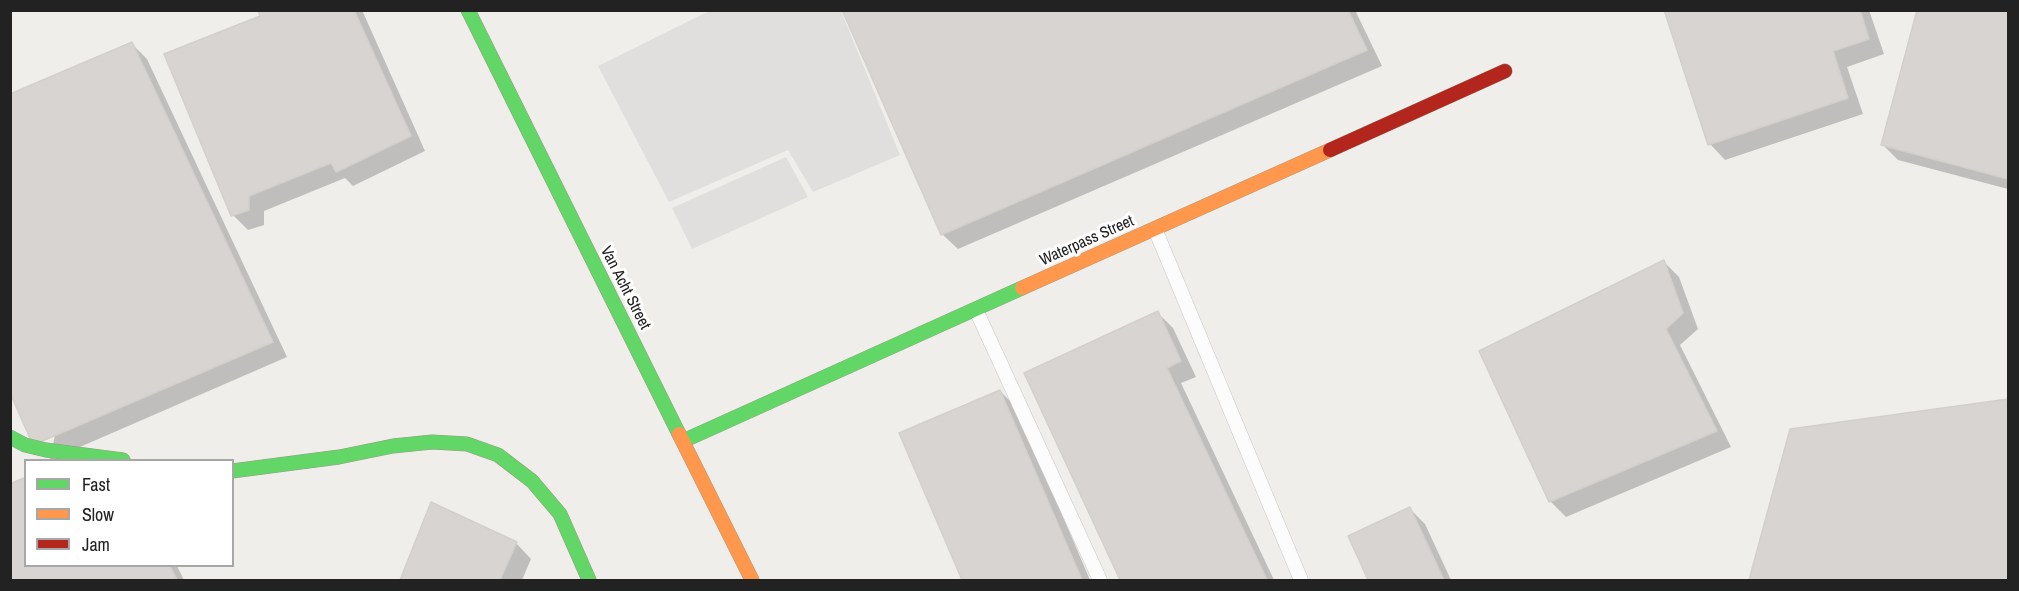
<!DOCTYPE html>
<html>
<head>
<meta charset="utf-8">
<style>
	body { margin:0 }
	#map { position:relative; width:2019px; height:591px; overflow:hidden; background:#f0eeeb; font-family:"Archivo Narrow",sans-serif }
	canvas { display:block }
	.frame { position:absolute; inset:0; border:12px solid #222; pointer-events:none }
	.legend { position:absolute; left:24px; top:459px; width:210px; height:108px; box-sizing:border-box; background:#fff; border:2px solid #a7a7a7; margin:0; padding:8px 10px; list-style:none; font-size:18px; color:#222 }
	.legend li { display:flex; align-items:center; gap:12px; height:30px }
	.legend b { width:30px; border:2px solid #a7a7a7 }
</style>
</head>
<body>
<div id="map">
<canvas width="2019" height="591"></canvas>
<div class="frame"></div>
<ul class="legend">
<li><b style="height:8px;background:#63d668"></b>Fast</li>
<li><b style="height:8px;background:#ff974d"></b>Slow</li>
<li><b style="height:8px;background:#b3261e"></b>Jam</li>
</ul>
</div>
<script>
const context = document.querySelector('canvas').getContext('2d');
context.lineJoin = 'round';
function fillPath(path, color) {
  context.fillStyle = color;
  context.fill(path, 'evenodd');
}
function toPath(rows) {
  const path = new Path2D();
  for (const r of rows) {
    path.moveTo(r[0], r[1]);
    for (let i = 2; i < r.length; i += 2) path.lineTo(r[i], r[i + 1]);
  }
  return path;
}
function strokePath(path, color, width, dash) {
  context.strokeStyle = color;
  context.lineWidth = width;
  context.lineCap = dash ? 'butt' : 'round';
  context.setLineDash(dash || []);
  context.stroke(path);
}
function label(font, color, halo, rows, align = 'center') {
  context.font = font + ' "Archivo Narrow",sans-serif';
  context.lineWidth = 6;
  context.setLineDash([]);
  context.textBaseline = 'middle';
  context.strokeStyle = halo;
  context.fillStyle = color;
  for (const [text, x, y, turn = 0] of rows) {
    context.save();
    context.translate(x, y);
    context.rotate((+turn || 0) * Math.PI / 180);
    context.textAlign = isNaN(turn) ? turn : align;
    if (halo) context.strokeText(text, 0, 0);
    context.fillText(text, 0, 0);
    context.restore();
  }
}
const parking = toPath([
	[709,11,841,11,900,155,813,192,788,150,669,202,598,66],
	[786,157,808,197,692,249,672,208]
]);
const shadow = toPath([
	[259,10,362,10,425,151,353,186,345,178,264,211,264,225,248,230,233,215,262,17],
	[844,10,1355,10,1382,66,958,249,942,234],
	[1666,10,1869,10,1884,54,1847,67,1863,114,1725,160,1710,144],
	[1919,10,2008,10,2008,189,1898,160,1883,145],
	[132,44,147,59,287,357,50,460],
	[1663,261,1679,277,1698,329,1680,345,1731,447,1566,517,1550,501],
	[1158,313,1173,328,1196,377,1181,383,1274,580,1122,580,1026,374],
	[1000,391,1016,407,1090,580,964,580,901,434],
	[2008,400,2008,580,1750,580,1791,431],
	[10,486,26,566,177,566,184,580,10,580],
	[432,504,516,543,531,559,522,580,402,580],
	[1410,509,1425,524,1451,580,1370,580,1350,536]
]);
const building = toPath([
	[258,10,354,10,411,136,336,172,331,163,249,196,249,210,231,216,164,54,260,16,258,10],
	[842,10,1348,10,1367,50,941,235,842,10],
	[1664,10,1860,10,1869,39,1833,51,1848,98,1708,145,1664,10],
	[1917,10,2008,10,2008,179,1881,145,1917,10],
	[132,42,273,342,33,445,10,393,10,94,132,42],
	[1664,260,1683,313,1666,329,1717,431,1549,502,1479,351,1664,260],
	[1158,311,1181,361,1167,368,1267,580,1120,580,1024,373,1158,311],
	[1000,390,1082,580,962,580,899,433,1000,390],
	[2008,399,2008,580,1749,580,1790,429,2008,399],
	[26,477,26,566,170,566,177,580,10,580,10,484,26,477],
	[431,502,517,542,500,580,400,580,431,502],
	[1410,507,1444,580,1368,580,1348,536,1410,507]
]);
const lane = toPath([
	[1155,229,1301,580],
	[976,310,1100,580]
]);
const fast = toPath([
	[468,10,679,434],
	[10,437,25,445,46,450,123,460],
	[683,441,1022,288],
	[232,471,339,457,393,446,432,442,467,444,498,455,532,481,560,514,589,580]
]);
const slow = toPath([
	[1022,288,1330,150],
	[679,434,752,580]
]);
const jam = toPath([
	[1330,150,1505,71]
]);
const streetNames = [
	["Waterpass Street",1087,241,-24],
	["Van Acht Street",625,288,63]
];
fillPath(parking, '#e0dfde');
fillPath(shadow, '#0003');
fillPath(building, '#d7d4d2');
strokePath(building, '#d3d0cc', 1.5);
strokePath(lane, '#c9c8c7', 15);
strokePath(fast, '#999a82', 15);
strokePath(slow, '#999a82', 15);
strokePath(jam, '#999a82', 15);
strokePath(lane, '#fdfcfc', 14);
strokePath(fast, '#63d668', 14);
strokePath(slow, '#ff974d', 14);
strokePath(jam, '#b3261e', 14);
label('16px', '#222', '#fff', streetNames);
</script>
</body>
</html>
